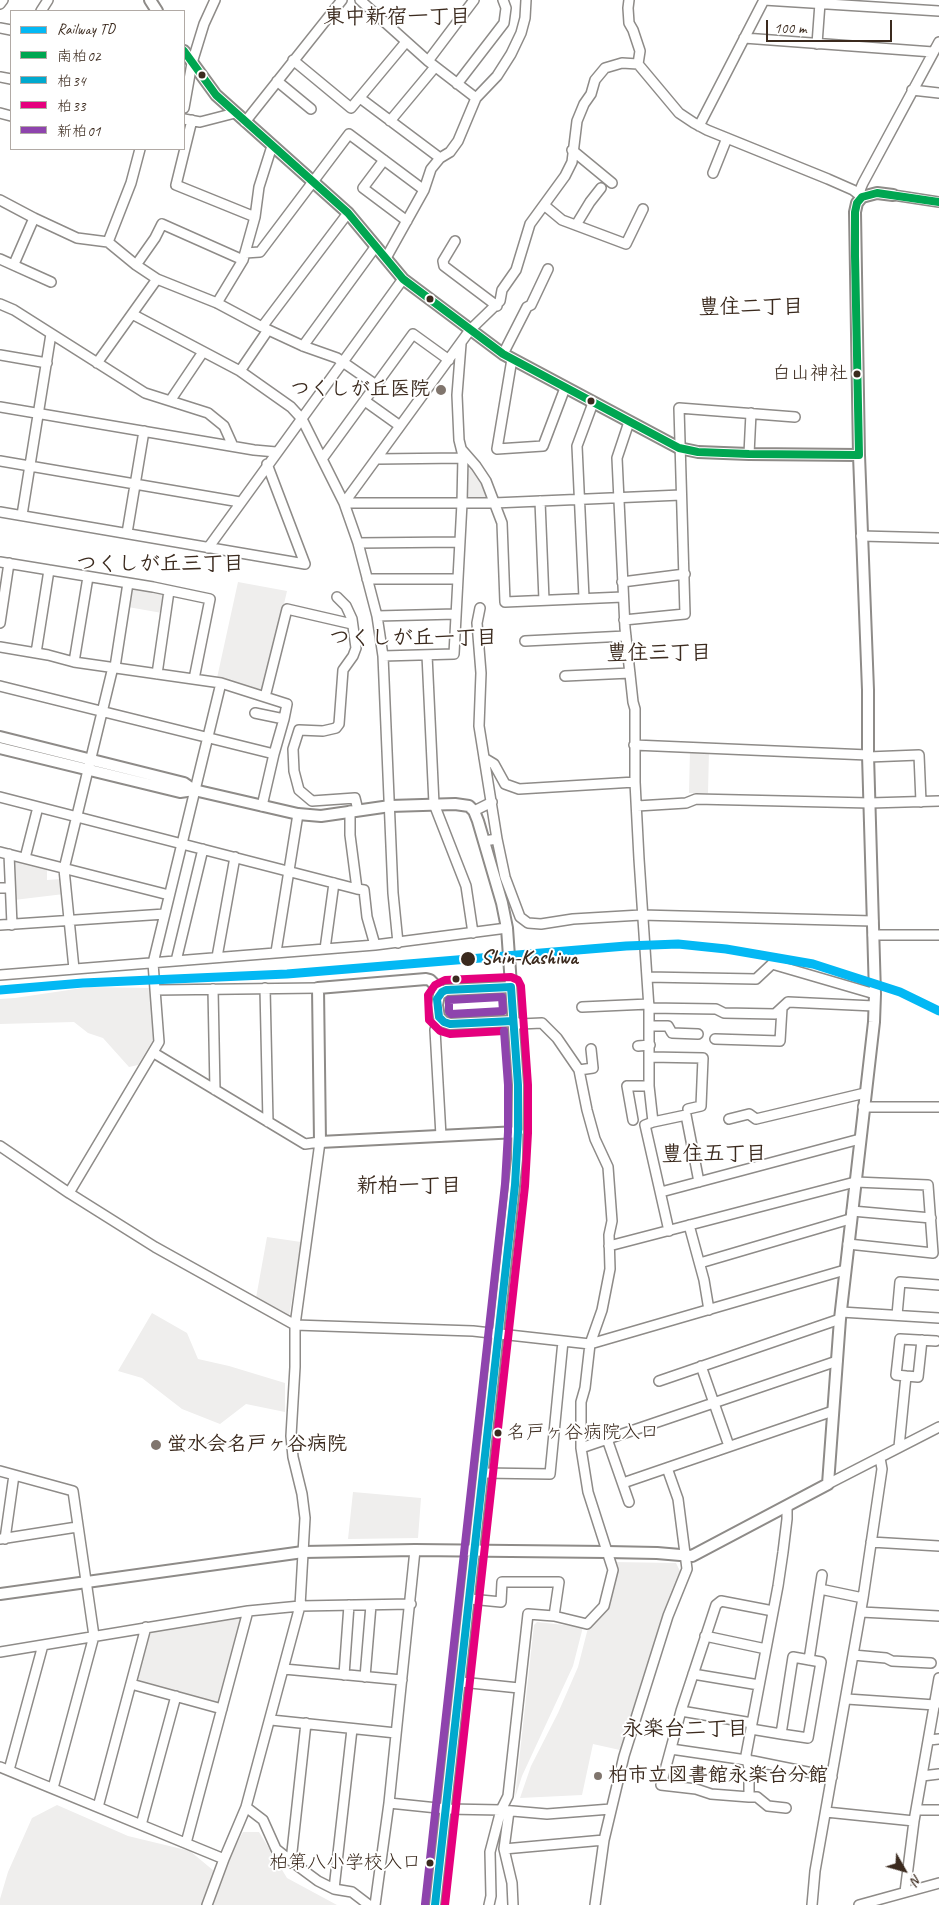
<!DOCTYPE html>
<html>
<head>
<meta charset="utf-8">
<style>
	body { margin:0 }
	#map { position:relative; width:939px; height:1905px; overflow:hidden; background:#fff; font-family:Caveat,"Klee One",sans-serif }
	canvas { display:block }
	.legend { position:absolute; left:10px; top:10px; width:175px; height:140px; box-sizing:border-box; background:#fff; border:1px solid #b1aaa5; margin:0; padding:6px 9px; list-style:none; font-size:15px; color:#3b2a1e }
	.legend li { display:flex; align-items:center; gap:10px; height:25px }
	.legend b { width:25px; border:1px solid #b1aaa5 }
	.north { position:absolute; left:879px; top:1845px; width:50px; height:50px; -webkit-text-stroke:4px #fff; paint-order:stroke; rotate:128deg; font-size:14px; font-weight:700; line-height:20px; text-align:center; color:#3b2a1e }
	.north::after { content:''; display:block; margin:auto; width:18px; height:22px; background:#3b2a1e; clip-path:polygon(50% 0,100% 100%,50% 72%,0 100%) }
	.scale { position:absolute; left:766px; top:20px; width:126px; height:22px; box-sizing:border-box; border:2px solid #3b2a1e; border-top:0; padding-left:6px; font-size:15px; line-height:18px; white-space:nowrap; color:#3b2a1e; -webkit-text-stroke:4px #fff; paint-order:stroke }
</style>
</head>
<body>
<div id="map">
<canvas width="939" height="1905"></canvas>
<ul class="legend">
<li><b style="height:6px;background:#03b8f4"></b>Railway TD</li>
<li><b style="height:6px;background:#00a651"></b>南柏02</li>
<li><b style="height:6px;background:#00a9ce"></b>柏34</li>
<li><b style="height:6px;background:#e5007d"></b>柏33</li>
<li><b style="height:6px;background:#8e44ad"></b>新柏01</li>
</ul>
<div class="north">N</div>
<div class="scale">100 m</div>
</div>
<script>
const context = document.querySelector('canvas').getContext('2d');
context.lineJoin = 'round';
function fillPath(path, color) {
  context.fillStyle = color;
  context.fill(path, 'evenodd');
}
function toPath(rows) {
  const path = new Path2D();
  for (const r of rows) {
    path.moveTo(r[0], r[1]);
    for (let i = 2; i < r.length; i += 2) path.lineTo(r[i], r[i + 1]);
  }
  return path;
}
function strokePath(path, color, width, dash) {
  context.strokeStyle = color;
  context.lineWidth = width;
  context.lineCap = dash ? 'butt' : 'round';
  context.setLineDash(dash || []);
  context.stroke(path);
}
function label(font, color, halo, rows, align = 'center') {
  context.font = font + ' Caveat,"Klee One",sans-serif';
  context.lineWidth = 4;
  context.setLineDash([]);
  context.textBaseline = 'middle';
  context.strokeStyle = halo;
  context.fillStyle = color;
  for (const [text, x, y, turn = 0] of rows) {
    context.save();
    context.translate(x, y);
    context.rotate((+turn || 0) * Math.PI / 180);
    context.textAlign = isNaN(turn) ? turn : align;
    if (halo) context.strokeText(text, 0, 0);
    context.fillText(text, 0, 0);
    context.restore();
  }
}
const green = toPath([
	[472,468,482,483,487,496,485,499,469,499,466,496,468,469],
	[238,582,287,591,264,690,259,692,217,678],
	[134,588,162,594,165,598,162,613,128,607,131,590],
	[690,750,709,751,708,793,689,793],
	[15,859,47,867,47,880,61,879,64,894,14,900,12,861],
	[89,987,150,988,153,1040,138,1065,129,1067,103,1038,88,1033,74,1022,0,1024,0,999,15,998],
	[267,1237,301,1242,289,1317,256,1298],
	[152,1313,187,1333,198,1359,229,1366,285,1383,285,1412,246,1404,220,1424,182,1409,142,1378,118,1371],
	[353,1492,421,1498,418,1538,348,1539],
	[613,1562,676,1563,681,1573,646,1667,620,1750,593,1744,582,1795,520,1798,531,1766,558,1713,578,1667,588,1628,606,1606],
	[239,1616,242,1620,220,1701,217,1703,138,1682,136,1679,149,1632,152,1630],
	[537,1622,583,1627,573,1666,522,1776,515,1798,534,1625],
	[57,1805,128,1836,190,1851,220,1876,243,1832,259,1832,287,1878,337,1905,0,1905,0,1899,8,1872,32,1818]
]);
const minor = toPath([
	[360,0,428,61,476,98],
	[629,0,628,8,629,23,633,30,640,51,638,64],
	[0,4,3,0],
	[41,11,48,0],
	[0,28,11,30],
	[744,38,933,52],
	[817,44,820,3],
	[293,60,351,108,406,42],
	[428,61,474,0],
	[0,77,11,79],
	[277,81,311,109],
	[457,84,504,23,506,8,503,0],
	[912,90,939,93],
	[360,98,440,158],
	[184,108,192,63,204,24,215,0],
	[0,113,11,116],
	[184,119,200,122,235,113],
	[192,120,176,185,255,217],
	[390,121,435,67],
	[245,122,342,0],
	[699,126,764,0,939,11],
	[572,150,612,183],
	[384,160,363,188,407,221],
	[713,173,727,138],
	[893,195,939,202],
	[862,197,860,190,863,183,939,42],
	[0,200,34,218,77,238,108,242,136,265,157,279],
	[544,205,562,220,626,244,643,209],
	[576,225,590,202,601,188],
	[455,241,443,261,444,266,497,306],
	[108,242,131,183,140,149],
	[245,253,260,252,349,134,424,190],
	[386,258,424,190,431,169,440,158,450,152,458,141,476,98,497,76,511,54,521,33,525,18,526,0],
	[0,259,51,282],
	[14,264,34,218],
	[136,265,155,238,162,224,243,260],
	[217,303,243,260,255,217,259,187,272,146],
	[0,304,14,310,145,393,208,413,224,426,233,446],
	[132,314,240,371,291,407,302,419,344,503,358,543,377,616,383,656,393,893,398,943],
	[262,327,348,213],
	[303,346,376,246],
	[503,354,527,307,531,305,548,269],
	[0,355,47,363],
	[512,359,497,449,543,446,565,388],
	[97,363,157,279,217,303,262,327,303,346,337,358,376,385],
	[240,371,268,330],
	[170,401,203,352],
	[365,401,400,426],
	[0,407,254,450,276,452],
	[629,422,617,458,625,628,633,702,635,709,635,782,639,859,649,1008,649,1086,653,1122,686,1115,699,1182],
	[462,450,476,466,486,481,502,523,505,602,623,597],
	[749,454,751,413],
	[322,459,413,334,449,360],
	[376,459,463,458],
	[0,461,240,502],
	[540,501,544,600],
	[344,503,470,330,500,301,502,290,516,270,530,224,565,176,572,162,577,121,584,104,591,94,595,80,605,68,622,63,638,64,679,113,694,123,707,130,828,179,853,190,862,197],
	[344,503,494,503,681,495],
	[0,512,305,564,267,464],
	[22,515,51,334],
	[127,533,144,431],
	[861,536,939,538],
	[358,543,460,542],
	[208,548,403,279],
	[0,562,153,587,210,599,194,679],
	[367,579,458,579],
	[622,582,685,574],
	[337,597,346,606,352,619,356,648,353,656,343,670,339,724,336,728,323,731,299,730,293,749,294,771,299,790,312,801,355,798,358,810],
	[584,598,577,446,593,403],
	[480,608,477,623,481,673,479,726,497,839],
	[377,616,456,614],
	[624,620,685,614,679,408,795,417],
	[0,623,9,563],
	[525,641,626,636],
	[0,647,48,655,74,662,221,683,287,704,284,719],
	[36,653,49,570],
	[427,655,434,804,466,886,473,933],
	[383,656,454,654,462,503,463,456,459,440,457,395,461,344],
	[74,662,88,577],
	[115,667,128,583],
	[157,674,169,591],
	[565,676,630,673],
	[0,686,274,754,262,806],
	[265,697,287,609,352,624],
	[255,713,284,719,274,754],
	[634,745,868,755],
	[868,757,919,755,921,802],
	[484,758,494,764,505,784,519,789,635,782],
	[0,797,357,889],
	[637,806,686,803,696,799,870,803,939,801],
	[350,811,350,835,357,889,364,890,367,917,375,945,507,928],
	[474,811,492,802],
	[484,841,497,839,505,877,520,917,528,923,541,924,573,919,641,915,873,921],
	[0,852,169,895],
	[9,854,12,925],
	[25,858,38,807],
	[0,888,10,888],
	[0,925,165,914],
	[873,935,939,935],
	[325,949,334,883],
	[276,952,298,814],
	[217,957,235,857],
	[176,961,203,849],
	[74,969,64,869,113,667],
	[0,975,375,945],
	[647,977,756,979,772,964,875,994],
	[265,988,268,1122],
	[213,989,215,1090],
	[155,990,318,988],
	[582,1007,649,1004],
	[649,1008,716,1009,724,1013,775,1014,788,1002,874,1006],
	[441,1020,437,1023,435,1030,441,1136],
	[650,1026,668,1026,672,1033,698,1034],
	[715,1039,780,1041,782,1008],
	[638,1046,650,1045],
	[154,1053,305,1144,320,1142,295,1325,295,1367,291,1436,293,1457,302,1494,305,1518,300,1606,246,1807,224,1859,207,1905],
	[650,1057,703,1058,701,1106,688,1109],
	[579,1070,593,1068,591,1049],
	[863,1107,939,1107],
	[729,1119,749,1114,756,1119,865,1093],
	[633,1120,627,1086,649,1086],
	[653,1122,645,1125,669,1231],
	[0,1146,69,1193,155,1247,295,1325,473,1331,590,1344,845,1270],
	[661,1192,860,1139],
	[69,1193,159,1042,153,963,221,683],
	[852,1211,931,1218],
	[689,1225,704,1280,709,1310],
	[609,1246,855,1182,928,1185,933,1253,848,1244],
	[700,1263,850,1219],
	[841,1312,939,1318],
	[897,1315,900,1282,939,1285],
	[701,1366,729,1446],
	[906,1376,896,1375,900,1339,936,1341],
	[659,1381,840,1319],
	[607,1439,629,1502],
	[899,1447,906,1376,918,1377,922,1340],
	[581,1448,837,1361],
	[0,1471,73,1491,94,1636,53,1788],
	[483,1473,550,1474,563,1341],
	[623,1483,833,1411],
	[828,1484,939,1427],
	[0,1539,77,1527],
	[5,1539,14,1475],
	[871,1542,939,1546],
	[820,1589,863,1598],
	[470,1599,501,1602,502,1582,559,1582,554,1616],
	[773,1611,721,1601,716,1605,681,1711,661,1785,696,1789,711,1794,749,1797,749,1768,746,1755,778,1586,783,1552,787,1519,787,1506],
	[861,1612,939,1616],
	[705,1636,766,1649],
	[0,1652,248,1611,300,1606,411,1604],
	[853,1655,886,1658,892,1661,931,1663],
	[809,1660,822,1575],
	[284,1669,402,1680],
	[693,1674,759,1685],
	[344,1675,349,1605],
	[365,1677,371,1605],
	[461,1682,519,1688],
	[131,1684,222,1709],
	[847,1699,935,1705],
	[681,1711,752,1723],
	[271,1720,396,1733],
	[751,1729,781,1734,808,1738,821,1662,793,1657,781,1734],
	[929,1740,939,1739],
	[671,1749,753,1761,832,1777],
	[0,1767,224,1859],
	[9,1770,43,1645],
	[922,1776,939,1774],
	[749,1797,757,1797,768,1806,786,1808],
	[389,1803,447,1809,501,1810,547,1814,611,1809],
	[98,1807,146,1627],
	[246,1807,263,1820,276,1849,291,1861,318,1881,334,1889,352,1892,369,1905],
	[917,1810,939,1810],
	[509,1811,504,1849,512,1883,513,1905],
	[826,1812,914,1821],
	[141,1825,176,1696],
	[186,1843,248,1611],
	[504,1849,604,1840],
	[291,1861,306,1723],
	[334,1889,352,1729],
	[905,1892,914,1821,939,1678],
	[375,1905,389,1803,415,1550],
	[489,1905,491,1896,490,1852,501,1810,508,1796,528,1614,554,1616,587,1624,604,1606,613,1570,588,1492,581,1448,581,1402,585,1388,590,1344,602,1310,610,1269,609,1235,612,1221,608,1167,595,1139,587,1110,579,1070,557,1038,542,1023,520,1024,513,1021],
	[595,1905,604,1840,624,1756,668,1616,687,1569,678,1499,667,1468],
	[812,1905,815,1871,863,1598,882,1469,880,1458],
	[859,1905,939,1883]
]);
const tertiary = toPath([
	[150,0,157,11],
	[184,51,216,95,348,213,403,279,503,354,679,448,698,452,749,454,859,455],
	[0,737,184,783,194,790,298,814,321,816,390,806,455,804,469,806,474,811,478,821,502,903,507,928,518,1085,517,1159,435,1905],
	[0,748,180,792,194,790],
	[511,987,446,990,439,995,437,1005,439,1017,444,1022,450,1024,513,1021],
	[442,992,430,980,426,979,318,988,320,1142,518,1132],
	[0,1594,303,1552,415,1550,607,1552,657,1553,692,1556,828,1484,840,1319,874,1022,875,994,868,755,868,690,859,455,855,212,857,203,862,197,877,193,893,195]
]);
const bus1 = toPath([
	[184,51,216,95,348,213,403,279,503,354,679,448,698,452,749,454,859,455],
	[859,455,855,256,855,212,857,203,862,197,877,193,939,202]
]);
const bus2 = toPath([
	[435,1905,515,1185,518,1132,518,1085,511,987,446,990,442,992,437,999,439,1017,444,1022,450,1024,513,1021]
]);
const bus3 = toPath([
	[445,1905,525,1186,528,1133,528,1085,521,986,518,980,511,977,445,980,435,985,428,995,429,1020,440,1031,450,1034,504,1031]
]);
const bus4 = toPath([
	[502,997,503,1011,451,1014,449,1012,449,1000,502,997],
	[425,1904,505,1184,508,1132,508,1085,504,1031]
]);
const rail1 = toPath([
	[0,990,83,983,287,974,626,946,678,944,726,949,813,964,900,992,939,1011]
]);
const markers = [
	[202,75,4.5,"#3b2a1e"],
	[430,299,4.5,"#3b2a1e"],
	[857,374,4.5,"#3b2a1e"],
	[441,390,6,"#80756d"],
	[591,401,4.5,"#3b2a1e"],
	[468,959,8,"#3b2a1e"],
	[456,979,4.5,"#3b2a1e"],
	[498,1433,4.5,"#3b2a1e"],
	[156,1445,6,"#80756d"],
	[598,1776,5,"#80756d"],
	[430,1863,4.5,"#3b2a1e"]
];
const busNames = [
	["白山神社",848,374],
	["名戸ヶ谷病院入口",507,1433,"left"],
	["柏第八小学校入口",421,1863]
];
const poiNames = [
	["つくしが丘医院",430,390,"right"],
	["蛍水会名戸ヶ谷病院",167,1445],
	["柏市立図書館永楽台分館",608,1776]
];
const stopNames = [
	["Shin-Kashiwa",481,959]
];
const neighbourhoodNames = [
	["東中新宿一丁目",397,17],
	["豊住二丁目",751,307],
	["つくしが丘三丁目",160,564],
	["つくしが丘一丁目",413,638],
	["豊住三丁目",659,653],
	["豊住五丁目",714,1154],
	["新柏一丁目",409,1186],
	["永楽台二丁目",685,1729]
];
fillPath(green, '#efeeed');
strokePath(minor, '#8e8b88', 12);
strokePath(tertiary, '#8e8b88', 14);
strokePath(minor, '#fff', 9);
strokePath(tertiary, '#fff', 10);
strokePath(bus1, '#00a651', 8);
strokePath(bus2, '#00a9ce', 8);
strokePath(bus3, '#e5007d', 8);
strokePath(bus4, '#8e44ad', 8);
strokePath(rail1, '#03b8f4', 9);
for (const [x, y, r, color] of markers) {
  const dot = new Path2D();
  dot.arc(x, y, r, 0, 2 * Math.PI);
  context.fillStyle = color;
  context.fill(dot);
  strokePath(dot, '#fff', 2);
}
label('19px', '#3b2a1e', '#fff', busNames, 'right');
label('bold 20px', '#3b2a1e', '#fff', poiNames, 'left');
label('bold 20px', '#3b2a1e', '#fff', stopNames, 'left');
label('bold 21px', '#3b2a1e', '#fff', neighbourhoodNames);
</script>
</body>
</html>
